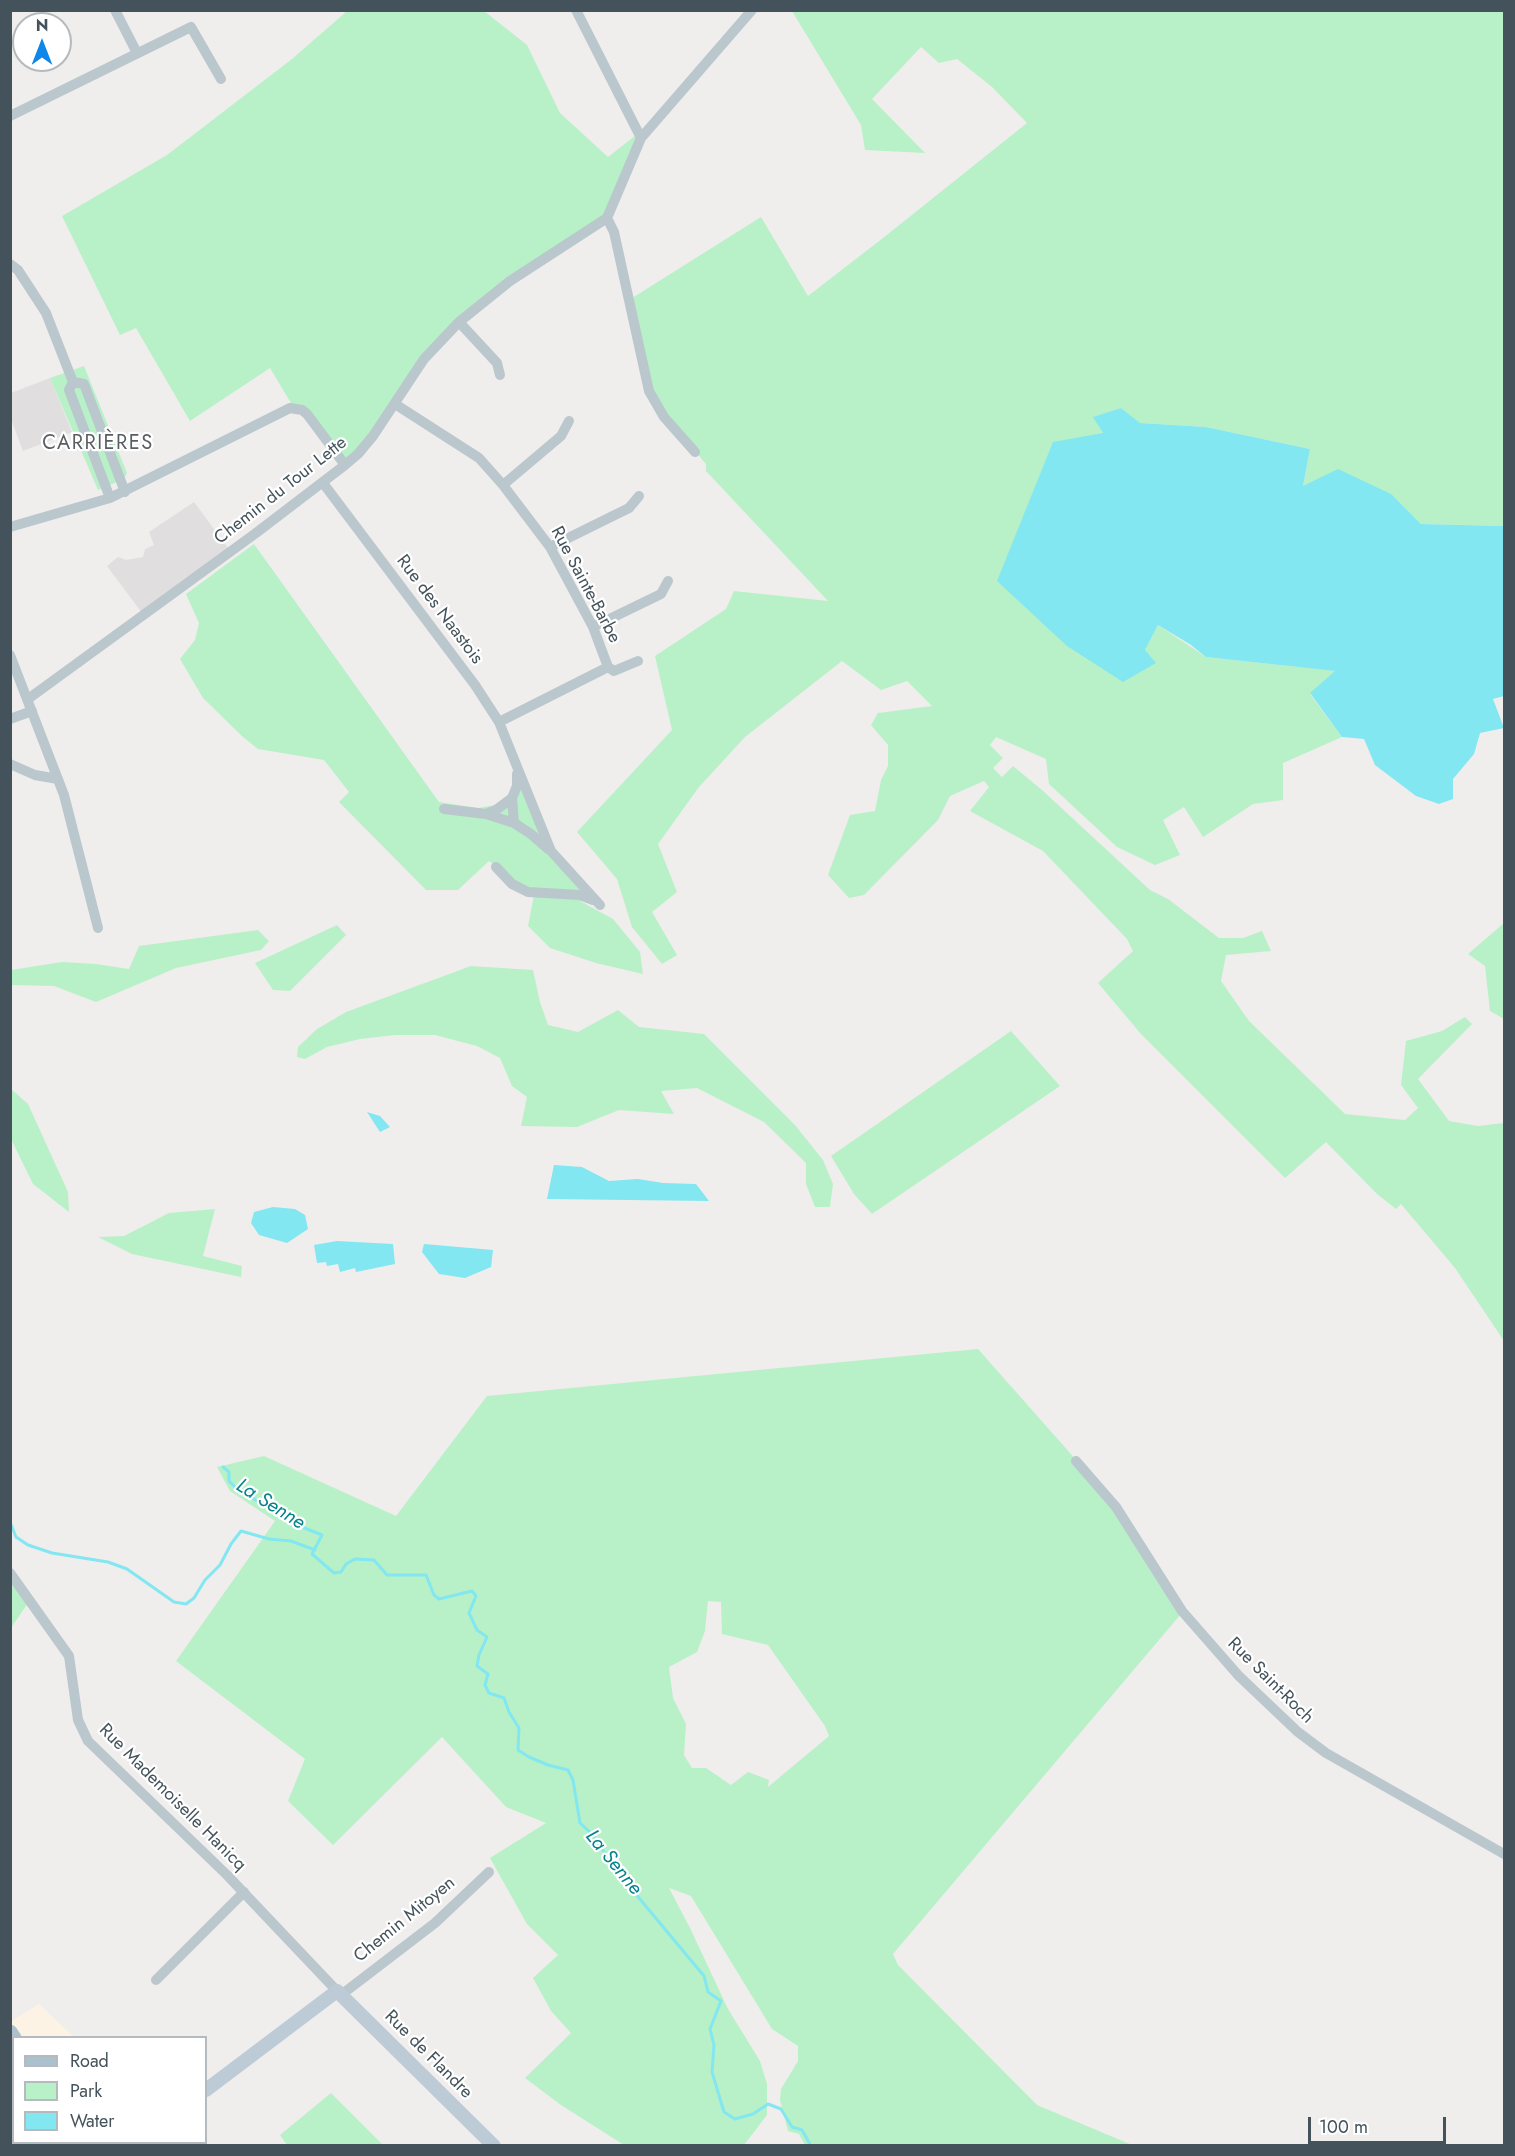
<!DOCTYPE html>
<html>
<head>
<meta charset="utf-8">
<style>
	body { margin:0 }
	#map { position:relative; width:1515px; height:2156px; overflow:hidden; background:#f0eded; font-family:Jost,sans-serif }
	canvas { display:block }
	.frame { position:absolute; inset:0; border:12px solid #44535b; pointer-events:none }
	.legend { position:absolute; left:12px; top:2036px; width:195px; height:108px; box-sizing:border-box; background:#fff; border:2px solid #b4babd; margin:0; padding:8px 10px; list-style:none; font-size:18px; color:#44535b }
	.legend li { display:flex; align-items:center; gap:12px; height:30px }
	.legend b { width:30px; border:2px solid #b4babd }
	.north { position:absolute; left:12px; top:12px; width:60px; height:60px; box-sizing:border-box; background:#fff; border:2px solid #b4babd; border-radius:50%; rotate:0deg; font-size:16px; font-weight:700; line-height:24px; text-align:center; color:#44535b }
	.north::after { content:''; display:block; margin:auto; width:21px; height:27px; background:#0f87e8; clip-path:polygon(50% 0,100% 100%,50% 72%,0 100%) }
	.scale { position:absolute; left:1308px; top:2117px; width:138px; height:27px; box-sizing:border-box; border:3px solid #44535b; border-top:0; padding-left:8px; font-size:18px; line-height:21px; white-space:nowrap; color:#44535b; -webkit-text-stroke:4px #fff; paint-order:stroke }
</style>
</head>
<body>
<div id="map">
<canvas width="1515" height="2156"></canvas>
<div class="frame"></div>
<ul class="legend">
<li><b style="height:8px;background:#abc1ce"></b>Road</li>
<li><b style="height:16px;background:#b8f1c7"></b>Park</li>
<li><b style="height:16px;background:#82e7f0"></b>Water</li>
</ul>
<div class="north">N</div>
<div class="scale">100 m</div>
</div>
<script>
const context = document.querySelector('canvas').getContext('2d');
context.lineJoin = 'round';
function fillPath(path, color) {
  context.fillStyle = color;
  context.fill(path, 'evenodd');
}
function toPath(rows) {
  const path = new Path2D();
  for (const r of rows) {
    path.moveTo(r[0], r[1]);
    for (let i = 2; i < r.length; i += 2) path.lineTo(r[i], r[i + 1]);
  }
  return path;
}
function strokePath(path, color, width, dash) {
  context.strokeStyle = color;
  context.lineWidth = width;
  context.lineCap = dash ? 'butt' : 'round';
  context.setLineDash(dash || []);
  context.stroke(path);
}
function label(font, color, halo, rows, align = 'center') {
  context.font = font + ' Jost,sans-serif';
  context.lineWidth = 4.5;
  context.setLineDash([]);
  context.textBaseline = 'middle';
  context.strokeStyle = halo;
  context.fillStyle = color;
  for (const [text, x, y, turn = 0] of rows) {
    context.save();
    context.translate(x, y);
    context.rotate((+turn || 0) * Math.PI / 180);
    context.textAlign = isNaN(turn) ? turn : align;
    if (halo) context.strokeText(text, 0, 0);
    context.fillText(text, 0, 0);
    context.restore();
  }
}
const commercial = toPath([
	[39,2004,74,2037,14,2038,14,2142,175,2142,178,2145,11,2145,10,2022]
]);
const education = toPath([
	[50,378,72,432,23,451,11,419,11,393],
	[194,502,228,548,142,613,107,566,118,557,126,560,143,557,145,549,154,545,149,532]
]);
const green = toPath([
	[347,11,484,11,527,45,560,113,608,157,636,135,637,137,607,218,459,322,345,465,309,417,294,408,270,368,190,421,136,328,120,335,62,216,167,155,292,59],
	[792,11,1504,11,1504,526,1421,524,1391,495,1303,486,1310,449,1206,427,1139,423,1121,408,1094,417,1103,433,1145,650,1158,625,1206,657,1336,671,1310,694,1342,737,1283,763,1283,800,1253,804,1203,837,1184,807,1163,820,1180,855,1155,865,1117,847,1049,784,1046,759,996,737,990,745,1003,758,993,768,1002,777,1013,766,1042,790,1150,890,1168,899,1219,938,1243,938,1262,931,1271,951,1226,955,1221,981,1249,1021,1345,1114,1405,1120,1418,1108,1401,1085,1406,1041,1442,1031,1465,1017,1472,1024,1418,1079,1449,1121,1478,1126,1504,1123,1504,1341,1455,1268,1401,1204,1396,1209,1377,1194,1326,1142,1285,1178,1141,1034,1098,983,1133,951,1127,939,1043,851,970,811,989,787,984,781,950,796,938,820,864,895,849,898,828,875,850,815,875,811,881,780,888,766,888,745,871,725,878,713,932,706,907,681,881,690,842,661,745,737,699,787,658,844,677,892,652,912,677,955,662,964,632,927,617,879,577,832,672,730,655,656,726,609,734,591,828,601,706,471,706,464,654,403,629,300,761,217,808,296,883,238,1027,123,992,87,957,59,939,63,921,47,872,99,925,153,865,150,861,125],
	[84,366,127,473,124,479,98,490,50,378],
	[254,544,439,802,478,808,495,805,507,796,521,771,556,851,596,897,580,901,613,919,640,952,643,974,596,963,550,948,528,926,534,895,489,861,458,890,426,890,339,802,349,792,324,760,258,749,243,737,203,698,180,659,195,640,199,623,186,594],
	[1504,923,1504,1019,1490,1011,1485,966,1468,954],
	[337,925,346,935,290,991,273,990,255,963],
	[258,930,269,941,261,950,176,968,96,1002,54,986,11,985,11,970,62,962,96,964,129,969,139,946],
	[471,966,533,970,540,1002,548,1025,578,1032,618,1010,639,1027,704,1034,795,1125,823,1160,833,1184,830,1207,815,1207,806,1184,806,1163,764,1122,697,1088,661,1091,674,1114,619,1110,577,1127,521,1126,527,1097,512,1086,500,1058,477,1046,435,1035,395,1035,360,1039,327,1047,305,1059,297,1057,298,1047,317,1029,346,1012],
	[1011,1031,1060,1086,872,1214,854,1194,831,1156],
	[11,1089,28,1104,68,1192,69,1212,33,1184,11,1139],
	[215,1209,203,1256,242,1266,241,1277,132,1254,98,1237,124,1236,169,1213],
	[978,1349,1101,1488,1181,1614,893,1954,898,1965,1037,2105,1132,2145,805,2145,799,2134,788,2131,780,2100,781,2089,798,2061,798,2046,772,2029,691,1896,669,1888,690,1928,728,2009,760,2061,767,2084,767,2115,744,2145,624,2145,561,2105,525,2078,571,2033,551,2011,533,1978,558,1955,527,1924,490,1858,546,1823,506,1807,442,1737,333,1845,288,1801,305,1759,176,1661,275,1521,230,1491,217,1467,264,1456,396,1516,487,1396],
	[708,1601,721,1602,722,1634,768,1645,825,1726,829,1736,768,1787,769,1780,748,1772,731,1785,706,1768,692,1768,684,1755,686,1724,673,1698,669,1667,697,1652,705,1631],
	[10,1573,30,1600,11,1628,10,1628],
	[331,2093,383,2145,287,2145,280,2135]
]);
const water = toPath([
	[1121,408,1140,423,1206,427,1310,449,1303,486,1338,469,1391,494,1421,524,1504,526,1504,696,1493,699,1504,728,1480,733,1474,754,1453,779,1453,799,1439,804,1416,796,1375,765,1364,739,1342,737,1310,693,1335,671,1206,657,1191,645,1158,625,1145,650,1156,663,1123,682,1067,646,997,581,1053,442,1103,433,1093,417],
	[367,1112,380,1116,390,1127,380,1132],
	[554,1165,582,1167,609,1181,638,1179,663,1183,696,1184,709,1201,547,1199],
	[273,1207,295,1209,305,1215,308,1229,287,1243,259,1235,251,1223,254,1212],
	[337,1241,393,1244,395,1264,356,1272,355,1268,340,1272,338,1264,327,1266,326,1262,317,1263,314,1245],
	[424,1244,493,1250,491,1267,465,1278,439,1274,422,1252]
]);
const stream = toPath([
	[223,1467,229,1472,229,1481,235,1487,292,1523,322,1535,312,1554,334,1573,341,1572,346,1564,355,1559,374,1560,387,1575,426,1575,434,1595,439,1599,472,1591,476,1596,469,1613,477,1630,487,1637,479,1655,477,1666,488,1674,485,1685,489,1693,504,1698,509,1712,519,1728,518,1750,529,1757,548,1765,568,1770,573,1780,580,1823,592,1834,619,1874,704,1976,708,1992,721,2001,710,2029,714,2045,712,2072,724,2112,735,2119,753,2114,768,2104,781,2109,792,2127,802,2130,811,2146],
	[10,1522,16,1537,28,1545,52,1553,108,1562,127,1569,174,1602,186,1604,194,1598,205,1580,220,1565,231,1544,241,1531,269,1539,291,1541,315,1550]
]);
const street = toPath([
	[115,10,137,53],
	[576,10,641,138],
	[10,116,191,27,221,79],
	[607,218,614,232,649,391,664,417,695,452],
	[10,264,18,270,46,313,73,382],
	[459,322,497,363,500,375],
	[395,404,479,458,503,485,550,547,593,627,608,667,499,722],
	[323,483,475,685,499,722,551,851,600,905],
	[503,485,561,436,569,421],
	[110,498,69,390,73,382,84,384,125,492],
	[10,527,110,498,290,408,302,410,307,414,345,465],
	[550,547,629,508,639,496],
	[593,627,661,594,668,581],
	[10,655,64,795,98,928],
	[608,667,614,671,638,661],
	[28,699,256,533,345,465,358,454,373,436,424,359,459,322,510,281,607,218,641,138,752,10],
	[10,719,32,711],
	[10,764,35,775,58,779],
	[444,809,486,814,514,823,531,834,548,849],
	[486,814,496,810,512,798],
	[514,823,512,798,517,786,517,774],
	[496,867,512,884,528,892,580,895,593,900],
	[1076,1461,1116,1507,1182,1611,1238,1675,1298,1732,1326,1753,1504,1854],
	[10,1573,69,1656,78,1720,88,1741,227,1875,337,1991],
	[156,1980,244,1892],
	[341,1995,435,1923,489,1872]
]);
const secondary = toPath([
	[206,2090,337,1991,494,2146],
	[121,2146,129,2142]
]);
const primary = toPath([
	[10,2032,14,2038],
	[78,2142,81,2146]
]);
const streetNames = [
	["Chemin du Tour Lette",281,491,-38],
	["Rue Sainte-Barbe",585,585,62],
	["Rue des Naastois",439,610,53],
	["Rue Saint-Roch",1270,1681,45],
	["Rue Mademoiselle Hanicq",172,1798,45],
	["Chemin Mitoyen",405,1920,-39],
	["Rue de Flandre",428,2055,45]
];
const neighbourhoodNames = [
	["CARRIÈRES",98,444]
];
const waterNames = [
	["La Senne",270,1505,32],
	["La Senne",613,1863,51]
];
fillPath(commercial, '#fdf3e4');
fillPath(education, '#e1dedf');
fillPath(green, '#b8f1c7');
fillPath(water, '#82e7f0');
strokePath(stream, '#82e7f0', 3);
strokePath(street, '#bac7cd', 10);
strokePath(secondary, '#bccbd5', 14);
strokePath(primary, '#abc1ce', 15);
label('18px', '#44535b', '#fff', streetNames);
context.letterSpacing = '1.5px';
label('20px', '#595e62', '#fff', neighbourhoodNames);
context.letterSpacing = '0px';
label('italic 20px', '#07838f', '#fff', waterNames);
</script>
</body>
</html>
